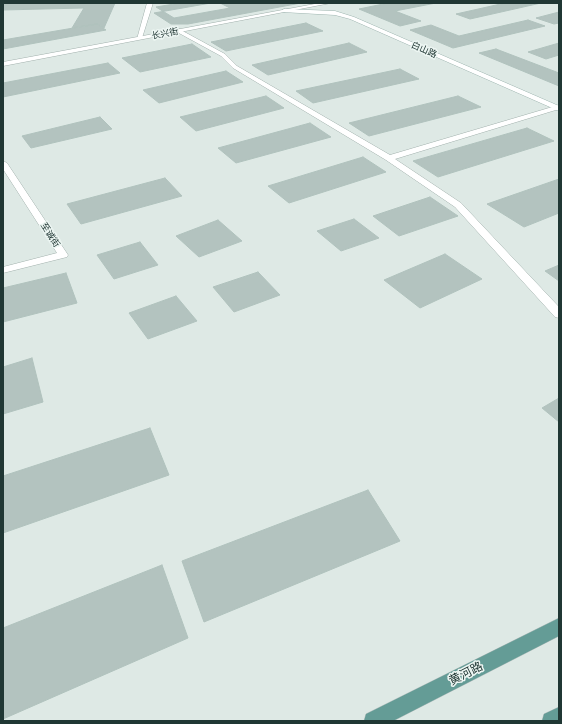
<!DOCTYPE html>
<html>
<head>
<meta charset="utf-8">
<style>
	body { margin:0 }
	#map { position:relative; width:562px; height:724px; overflow:hidden; background:#dee9e5; font-family:Rubik,sans-serif }
	canvas { display:block }
	.frame { position:absolute; inset:0; border:4px solid #203734; pointer-events:none }
</style>
</head>
<body>
<div id="map">
<canvas width="562" height="724"></canvas>
<div class="frame"></div>
</div>
<script>
const context = document.querySelector('canvas').getContext('2d');
context.lineJoin = 'round';
function fillPath(path, color) {
  context.fillStyle = color;
  context.fill(path, 'evenodd');
}
function toPath(rows) {
  const path = new Path2D();
  for (const r of rows) {
    path.moveTo(r[0], r[1]);
    for (let i = 2; i < r.length; i += 2) path.lineTo(r[i], r[i + 1]);
  }
  return path;
}
function strokePath(path, color, width, dash) {
  context.strokeStyle = color;
  context.lineWidth = width;
  context.lineCap = dash ? 'butt' : 'round';
  context.setLineDash(dash || []);
  context.stroke(path);
}
function label(font, color, halo, rows, align = 'center') {
  context.font = font + ' Rubik,"Noto Sans SC",sans-serif';
  context.lineWidth = 3;
  context.setLineDash([]);
  context.textBaseline = 'middle';
  context.strokeStyle = halo;
  context.fillStyle = color;
  for (const [text, x, y, turn = 0] of rows) {
    context.save();
    context.translate(x, y);
    context.rotate((+turn || 0) * Math.PI / 180);
    context.textAlign = isNaN(turn) ? turn : align;
    if (halo) context.strokeText(text, 0, 0);
    context.fillText(text, 0, 0);
    context.restore();
  }
}
const building = toPath([
	[3,3,115,3,104,28,97,24,72,28,84,8,3,10,3,3],
	[180,3,220,3,230,8,174,18,156,7,180,3],
	[211,3,301,3,188,24,171,24,154,13,211,3],
	[388,3,436,3,395,11,421,21,400,26,359,9,388,3],
	[505,3,541,3,470,19,456,14,505,3],
	[559,12,559,23,554,24,536,18,559,12],
	[528,20,545,26,453,48,410,30,431,25,459,36,528,20],
	[306,23,323,31,226,51,211,42,306,23],
	[97,24,106,30,3,49,3,40,97,24],
	[349,43,367,52,268,75,252,65,349,43],
	[559,43,559,55,546,59,528,52,559,43],
	[192,44,211,57,140,72,122,58,192,44],
	[496,49,559,73,559,86,479,53,496,49],
	[108,63,120,73,3,97,3,83,108,63],
	[400,69,419,79,313,103,296,91,400,69],
	[226,71,243,82,159,103,143,90,226,71],
	[266,96,284,108,196,131,180,117,266,96],
	[458,96,481,107,369,136,349,123,458,96],
	[100,117,112,129,31,148,22,136,100,117],
	[310,123,331,137,236,163,218,148,310,123],
	[527,128,554,141,438,177,413,161,527,128],
	[363,157,386,172,289,203,268,186,363,157],
	[165,178,182,196,81,224,67,204,165,178],
	[559,179,559,213,524,227,487,204,559,179],
	[430,197,458,216,399,236,373,216,430,197],
	[354,219,379,238,341,251,317,231,354,219],
	[218,220,242,241,199,257,176,236,218,220],
	[140,242,158,265,114,279,97,255,140,242],
	[445,254,482,279,420,308,384,280,445,254],
	[559,265,559,281,545,271,559,265],
	[258,272,280,295,234,312,213,287,258,272],
	[66,273,77,303,3,322,3,288,66,273],
	[176,296,197,321,148,339,129,313,176,296],
	[32,358,43,402,3,414,3,367,32,358],
	[559,398,559,422,542,408,559,398],
	[150,428,169,475,3,533,3,476,150,428],
	[368,490,400,541,204,622,182,561,368,490],
	[162,565,188,638,3,719,3,628,162,565]
]);
const minor = toPath([
	[147,3,153,3,142,38,137,39,147,3],
	[179,29,225,54,237,66,390,155,559,105,559,109,395,159,461,203,559,307,559,318,555,317,455,207,386,160,233,68,221,56,177,32,176,31,179,29],
	[3,161,7,163,68,255,67,257,3,273,3,267,57,253,3,169,3,161]
]);
const tertiary = toPath([
	[320,3,331,3,3,66,3,62,320,3]
]);
const secondary = toPath([
	[284,9,335,11,354,17,559,106,559,111,350,19,335,15,282,12,281,11,284,9]
]);
const primary = toPath([
	[559,618,559,636,393,721,364,721,366,714,559,618],
	[559,707,559,721,542,721,544,714,559,707]
]);
const farStreetnames = [
	["长兴街",165,34,-11],
	["白山路",424,50,24],
	["至诚街",50,235,57]
];
const nearStreetnames = [
	["黄河路",466,674,-27]
];
fillPath(building, '#b3c3bf');
strokePath(building, '#b0c2bd', 1);
strokePath(minor, '#a1b0ac', 1);
strokePath(tertiary, '#a1b0ac', 1);
strokePath(secondary, '#9db4af', 1);
strokePath(primary, '#bcc3c2', 1);
fillPath(minor, '#fff');
fillPath(tertiary, '#fff');
fillPath(secondary, '#fff');
fillPath(primary, '#649c96');
label('9px', '#203734', '#edf6f3', farStreetnames);
label('12px', '#203734', '#edf6f3', nearStreetnames);
</script>
</body>
</html>
